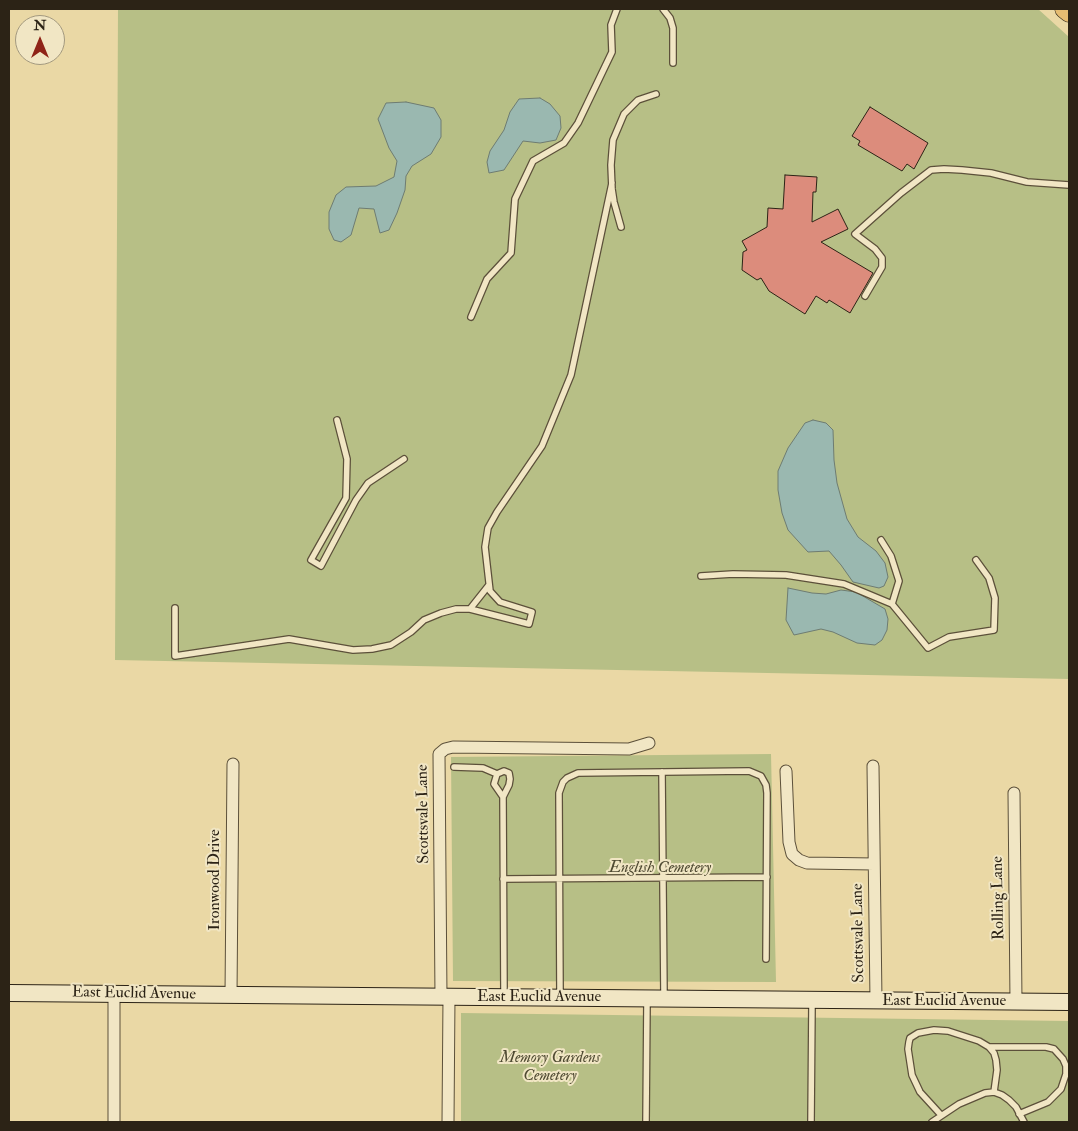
<!DOCTYPE html>
<html>
<head>
<meta charset="utf-8">
<style>
	body { margin:0 }
	#map { position:relative; width:1078px; height:1131px; overflow:hidden; background:#ead8a5; font-family:"IM FELL Double Pica",serif }
	canvas { display:block }
	.frame { position:absolute; inset:0; border:10px solid #2c2316; pointer-events:none }
	.north { position:absolute; left:15px; top:15px; width:50px; height:50px; box-sizing:border-box; background:#f1e6c4; border:1px solid #a2987e; border-radius:50%; rotate:0deg; font-size:14px; font-weight:700; line-height:20px; text-align:center; color:#2c2316 }
	.north::after { content:''; display:block; margin:auto; width:18px; height:22px; background:#8f2418; clip-path:polygon(50% 0,100% 100%,50% 72%,0 100%) }
</style>
</head>
<body>
<div id="map">
<canvas width="1078" height="1131"></canvas>
<div class="frame"></div>
<div class="north">N</div>
</div>
<script>
const context = document.querySelector('canvas').getContext('2d');
context.lineJoin = 'round';
function fillPath(path, color) {
  context.fillStyle = color;
  context.fill(path, 'evenodd');
}
function toPath(rows) {
  const path = new Path2D();
  for (const r of rows) {
    path.moveTo(r[0], r[1]);
    for (let i = 2; i < r.length; i += 2) path.lineTo(r[i], r[i + 1]);
  }
  return path;
}
function strokePath(path, color, width, dash) {
  context.strokeStyle = color;
  context.lineWidth = width;
  context.lineCap = dash ? 'butt' : 'round';
  context.setLineDash(dash || []);
  context.stroke(path);
}
function label(font, color, halo, rows, align = 'center') {
  context.font = font + ' "IM FELL Double Pica",serif';
  context.lineWidth = 4;
  context.setLineDash([]);
  context.textBaseline = 'middle';
  context.strokeStyle = halo;
  context.fillStyle = color;
  for (const [text, x, y, turn = 0] of rows) {
    context.save();
    context.translate(x, y);
    context.rotate((+turn || 0) * Math.PI / 180);
    context.textAlign = isNaN(turn) ? turn : align;
    if (halo) context.strokeText(text, 0, 0);
    context.fillText(text, 0, 0);
    context.restore();
  }
}
const green = toPath([
	[118,9,1038,9,1069,37,1069,679,115,660],
	[771,754,776,982,453,981,451,757],
	[461,1013,1069,1021,1069,1122,461,1122]
]);
const water = toPath([
	[540,98,550,104,560,116,561,128,556,140,540,143,523,141,504,170,489,173,487,162,490,151,504,130,510,112,519,99,540,98],
	[406,102,434,108,441,120,441,137,431,154,412,166,406,176,405,190,397,213,389,230,380,233,374,209,359,208,351,235,341,242,334,240,329,229,329,212,336,195,346,187,376,186,394,177,397,161,389,148,378,119,386,103,406,102],
	[813,420,826,423,833,430,834,460,837,483,847,519,858,537,876,551,885,563,888,577,884,586,879,588,853,582,841,565,829,551,808,552,788,530,782,513,778,490,778,471,788,448,805,423,813,420],
	[788,588,812,593,826,594,841,590,856,592,885,609,888,619,887,630,882,640,875,645,857,643,833,632,821,629,794,635,786,620,788,588]
]);
const building = toPath([
	[870,107,928,143,914,169,907,164,902,171,858,145,860,141,852,136,870,107],
	[785,175,817,177,816,192,813,192,812,222,838,209,848,229,821,242,873,273,850,313,829,300,827,303,816,296,805,314,769,291,761,278,757,280,742,270,743,252,747,250,742,241,767,227,768,208,783,209,785,175]
]);
const service = toPath([
	[663,9,670,18,673,28,673,63],
	[621,227,614,202,612,189,611,165,613,140,624,114,638,100,656,94],
	[865,296,882,267,882,258,875,249,855,234,901,193,931,170,944,169,962,170,991,173,1027,182,1069,185],
	[471,317,487,279,511,253,515,199,533,161,564,143,578,123,612,52,611,25,617,9],
	[337,420,347,459,346,498,311,560,321,566,356,500,368,483,404,459],
	[881,540,891,556,899,581,892,604],
	[701,576,733,574,786,575,844,584,892,604,928,648,949,637,994,630,995,598,989,578,976,560],
	[175,608,175,656,289,639,353,650,372,649,391,645,411,632,424,620,441,613,456,609,470,609,529,624,532,612,500,602,490,591,485,547,488,528,497,512,542,446,571,375,612,183],
	[470,609,489,585],
	[454,767,483,768,497,774],
	[662,772,664,997],
	[503,797,494,784,497,774,504,771,509,773,510,779,509,785,503,797,504,995],
	[503,879,767,877],
	[560,996,559,793,563,782,567,778,578,773,749,771,761,776,766,785,767,793,766,959],
	[989,1047,1046,1047,1054,1049,1063,1059,1066,1066,1066,1074,1061,1089,1048,1102,1019,1114],
	[941,1115,920,1092,912,1075,908,1049,909,1042,910,1038,918,1033,934,1030,948,1031,979,1041,989,1047,994,1053,996,1060,997,1070,994,1092],
	[646,1122,647,1001],
	[811,1122,812,1003],
	[932,1122,959,1104,985,1093,994,1092,1002,1095,1009,1100,1016,1107,1024,1122]
]);
const minor = toPath([
	[873,766,876,1001],
	[786,771,789,842,792,854,799,860,807,863,874,864],
	[1014,793,1016,1002],
	[231,995,233,764],
	[441,997,439,754,445,749,453,747,629,749,649,743],
	[114,1122,114,994],
	[448,1122,449,997]
]);
const secondary = toPath([
	[9,993,1069,1002]
]);
const primary = toPath([
	[1064,9,1069,13]
]);
const streetNames = [
	["Scottsvale Lane",424,814,-91],
	["Ironwood Drive",216,880,-90],
	["Rolling Lane",999,898,-91],
	["Scottsvale Lane",859,933,-91],
	["East Euclid Avenue",134,994,1],
	["East Euclid Avenue",539,998],
	["East Euclid Avenue",944,1002]
];
const parkNames = [
	["English Cemetery",660,869],
	["Memory Gardens",550,1059],
	["Cemetery",550,1077]
];
fillPath(green, '#b7bf86');
fillPath(water, '#9ab8b0');
strokePath(water, '#6e7c72', 1);
fillPath(building, '#dc8c7c');
strokePath(building, '#2c2316', 1);
strokePath(service, '#5c503a', 8);
strokePath(minor, '#5c503a', 13);
strokePath(secondary, '#2c2316', 18);
strokePath(primary, '#2c2316', 19);
strokePath(service, '#f1e6c4', 5.5);
strokePath(minor, '#f1e6c4', 11);
strokePath(secondary, '#f1e6c4', 16);
strokePath(primary, '#e5bc72', 18);
label('16px', '#2c2316', '#f1e6c4', streetNames);
label('italic 16px', '#4f4a32', '#f1e6c4', parkNames);
</script>
</body>
</html>
